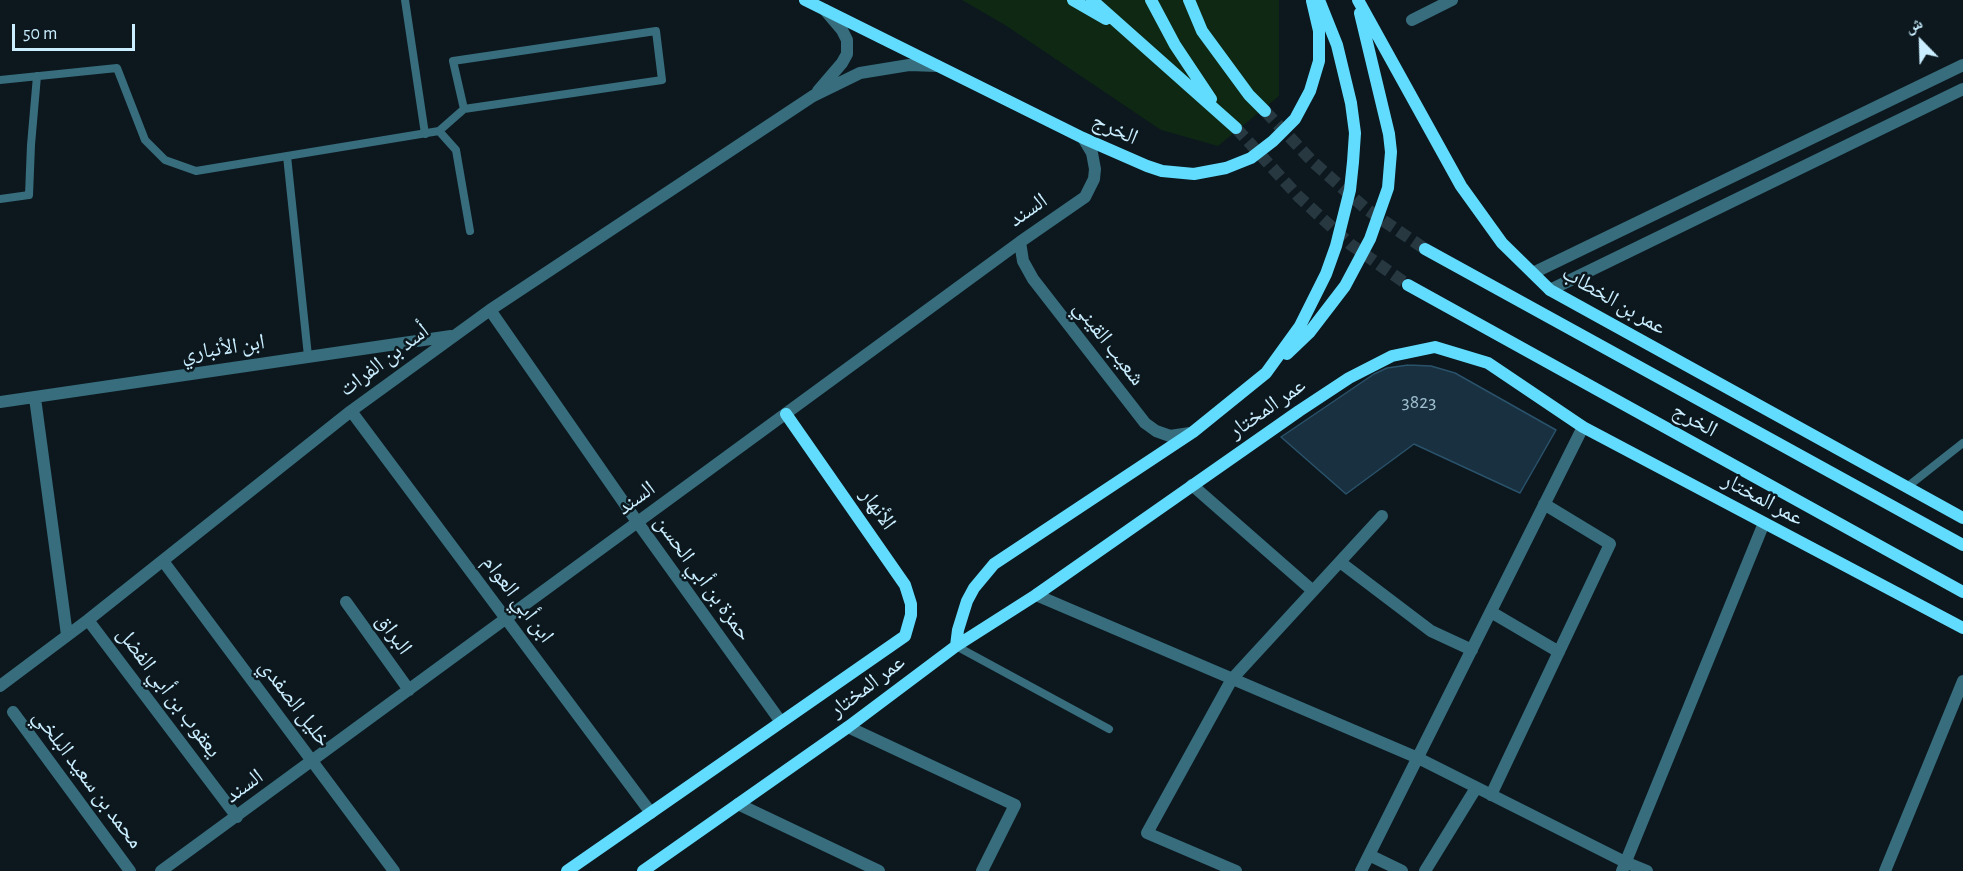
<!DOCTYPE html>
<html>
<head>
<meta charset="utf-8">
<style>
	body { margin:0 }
	#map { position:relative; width:1963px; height:871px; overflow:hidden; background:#0c181e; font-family:"Alegreya Sans","Noto Naskh Arabic",sans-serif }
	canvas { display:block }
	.north { position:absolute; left:1891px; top:12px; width:60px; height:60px; -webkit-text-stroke:4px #0c181e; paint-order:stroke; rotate:337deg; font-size:16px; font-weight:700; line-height:24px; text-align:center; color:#caeeff }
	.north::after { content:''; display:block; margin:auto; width:21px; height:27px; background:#caeeff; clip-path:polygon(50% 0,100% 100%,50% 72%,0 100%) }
	.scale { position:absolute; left:12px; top:24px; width:123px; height:27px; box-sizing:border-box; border:3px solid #caeeff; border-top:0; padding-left:8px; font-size:18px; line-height:21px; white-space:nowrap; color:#caeeff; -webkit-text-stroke:4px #0c181e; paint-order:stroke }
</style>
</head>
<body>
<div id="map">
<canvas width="1963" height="871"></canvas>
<div class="north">ش</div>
<div class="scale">50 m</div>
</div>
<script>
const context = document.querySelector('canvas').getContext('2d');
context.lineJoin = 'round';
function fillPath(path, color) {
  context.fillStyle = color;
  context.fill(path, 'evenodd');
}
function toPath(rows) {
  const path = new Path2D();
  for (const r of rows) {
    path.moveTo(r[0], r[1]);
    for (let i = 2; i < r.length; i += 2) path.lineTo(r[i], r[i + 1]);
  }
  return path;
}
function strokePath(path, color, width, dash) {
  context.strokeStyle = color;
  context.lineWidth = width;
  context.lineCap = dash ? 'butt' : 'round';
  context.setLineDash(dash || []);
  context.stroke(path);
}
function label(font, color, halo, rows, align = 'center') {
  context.font = font + ' "Alegreya Sans","Noto Naskh Arabic",sans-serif';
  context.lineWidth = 5;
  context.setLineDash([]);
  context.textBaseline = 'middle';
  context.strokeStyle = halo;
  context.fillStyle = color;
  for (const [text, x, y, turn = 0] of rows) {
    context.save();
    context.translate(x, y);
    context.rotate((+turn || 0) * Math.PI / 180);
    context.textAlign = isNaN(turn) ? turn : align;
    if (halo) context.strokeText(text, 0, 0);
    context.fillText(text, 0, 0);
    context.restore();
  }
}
const green = toPath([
	[962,0,1279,0,1279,96,1218,146,1161,130,1005,25]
]);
const building = toPath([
	[1408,365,1431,366,1455,373,1556,430,1520,493,1414,444,1346,494,1281,437,1374,374,1387,368,1408,365]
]);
const secondaryTunnel = toPath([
	[1265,111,1313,162,1365,208,1425,249],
	[1236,128,1298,196,1350,244,1408,285]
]);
const lane = toPath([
	[405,0,425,134],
	[0,80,117,68,145,140,165,160,196,171,439,131,456,150,470,231],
	[439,131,464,109,453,61,656,31,662,80,464,109],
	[287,156,308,356],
	[0,199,29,195,31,145,37,76],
	[1907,487,1963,443],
	[956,646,1109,729]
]);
const street = toPath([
	[1412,20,1452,0],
	[818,91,842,63,847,54,847,40,842,30,825,10],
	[1020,242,1023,261,1033,279,1145,423,1156,431,1170,436,1190,433],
	[1533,273,1963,65],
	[1550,290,1963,89],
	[490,310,638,523,781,722],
	[35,398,67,635],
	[0,402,451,336],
	[351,411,651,813],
	[1192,485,1313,591],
	[163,561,394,871],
	[1340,562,1431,631,1472,650],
	[1036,595,1418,758,1625,862,1647,871],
	[346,602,409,690],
	[1491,612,1559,652],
	[88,620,237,817],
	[0,686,88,620,351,411,490,310,813,96,860,73,909,65,937,66],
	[13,712,130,871],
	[848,727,1015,805,982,871],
	[1491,795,1610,544,1544,504],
	[738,804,879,871],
	[1369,855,1402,871],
	[161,871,1020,242,1085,197,1094,179,1095,169,1092,153,1083,138],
	[1236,871,1147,833,1232,679,1382,516],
	[1361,871,1583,427],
	[1425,871,1476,788],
	[1622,871,1764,523],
	[1885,871,1963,681]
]);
const secondary = toPath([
	[805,0,1083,138,1147,166,1162,171,1194,174,1226,168,1251,158,1273,141,1295,119,1310,91,1319,61,1319,31,1312,1],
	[1073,0,1106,19],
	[1092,0,1236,128],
	[1151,0,1175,45,1211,99],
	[1189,0,1202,31,1249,95,1265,111],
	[1358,0,1461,186,1502,243,1550,290,1963,518],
	[1425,249,1963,545],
	[1408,285,1963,592],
	[1287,354,1309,333,1345,286,1370,239,1388,188,1391,152,1389,134,1360,13],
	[956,646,958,630,967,601,974,588,994,564,1193,432,1266,373,1300,326,1326,274,1336,246,1350,190,1353,162,1355,133,1351,103,1337,45,1319,0],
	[567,871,905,636,911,615,911,604,905,585,786,414],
	[643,871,848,727,956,646,1036,595,1299,411,1349,378,1392,356,1435,347,1488,363,1583,427,1963,628]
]);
const numberNames = [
	["3823",1419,402]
];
const streetNames = [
	["الخرج",1115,129,24],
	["السند",1028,210,-35],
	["عمر بن الخطاب",1614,300,30],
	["شعيب القيني",1109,343,52],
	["ابن الأنباري",223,348,-9],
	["أسد بن الفرات",384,360,-37],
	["عمر المختار",1267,408,-35],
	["الخرج",1695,420,29],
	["السند",636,498,-36],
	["عمر المختار",1763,499,28],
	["الأنهار",878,509,55],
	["حمزة بن أبي الحسن",703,578,54],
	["ابن أبي العوام",518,599,53],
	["البراق",394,634,54],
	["عمر المختار",867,686,-37],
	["يعقوب بن أبي الفضل",169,692,53],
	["خليل الصفدي",295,703,53],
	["محمد بن سعيد البلخي",88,779,53],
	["السند",244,786,-36]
];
fillPath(green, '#0f2813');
fillPath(building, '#18303f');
strokePath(building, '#2a526b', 1.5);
strokePath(secondaryTunnel, '#283840', 12, [12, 6]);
strokePath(lane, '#376d7d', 8);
strokePath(street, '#376d7d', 12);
strokePath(secondary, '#61dcfe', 12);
label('20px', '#9ebecf', null, numberNames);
label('22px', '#caeeff', '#0c181e', streetNames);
</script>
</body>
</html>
